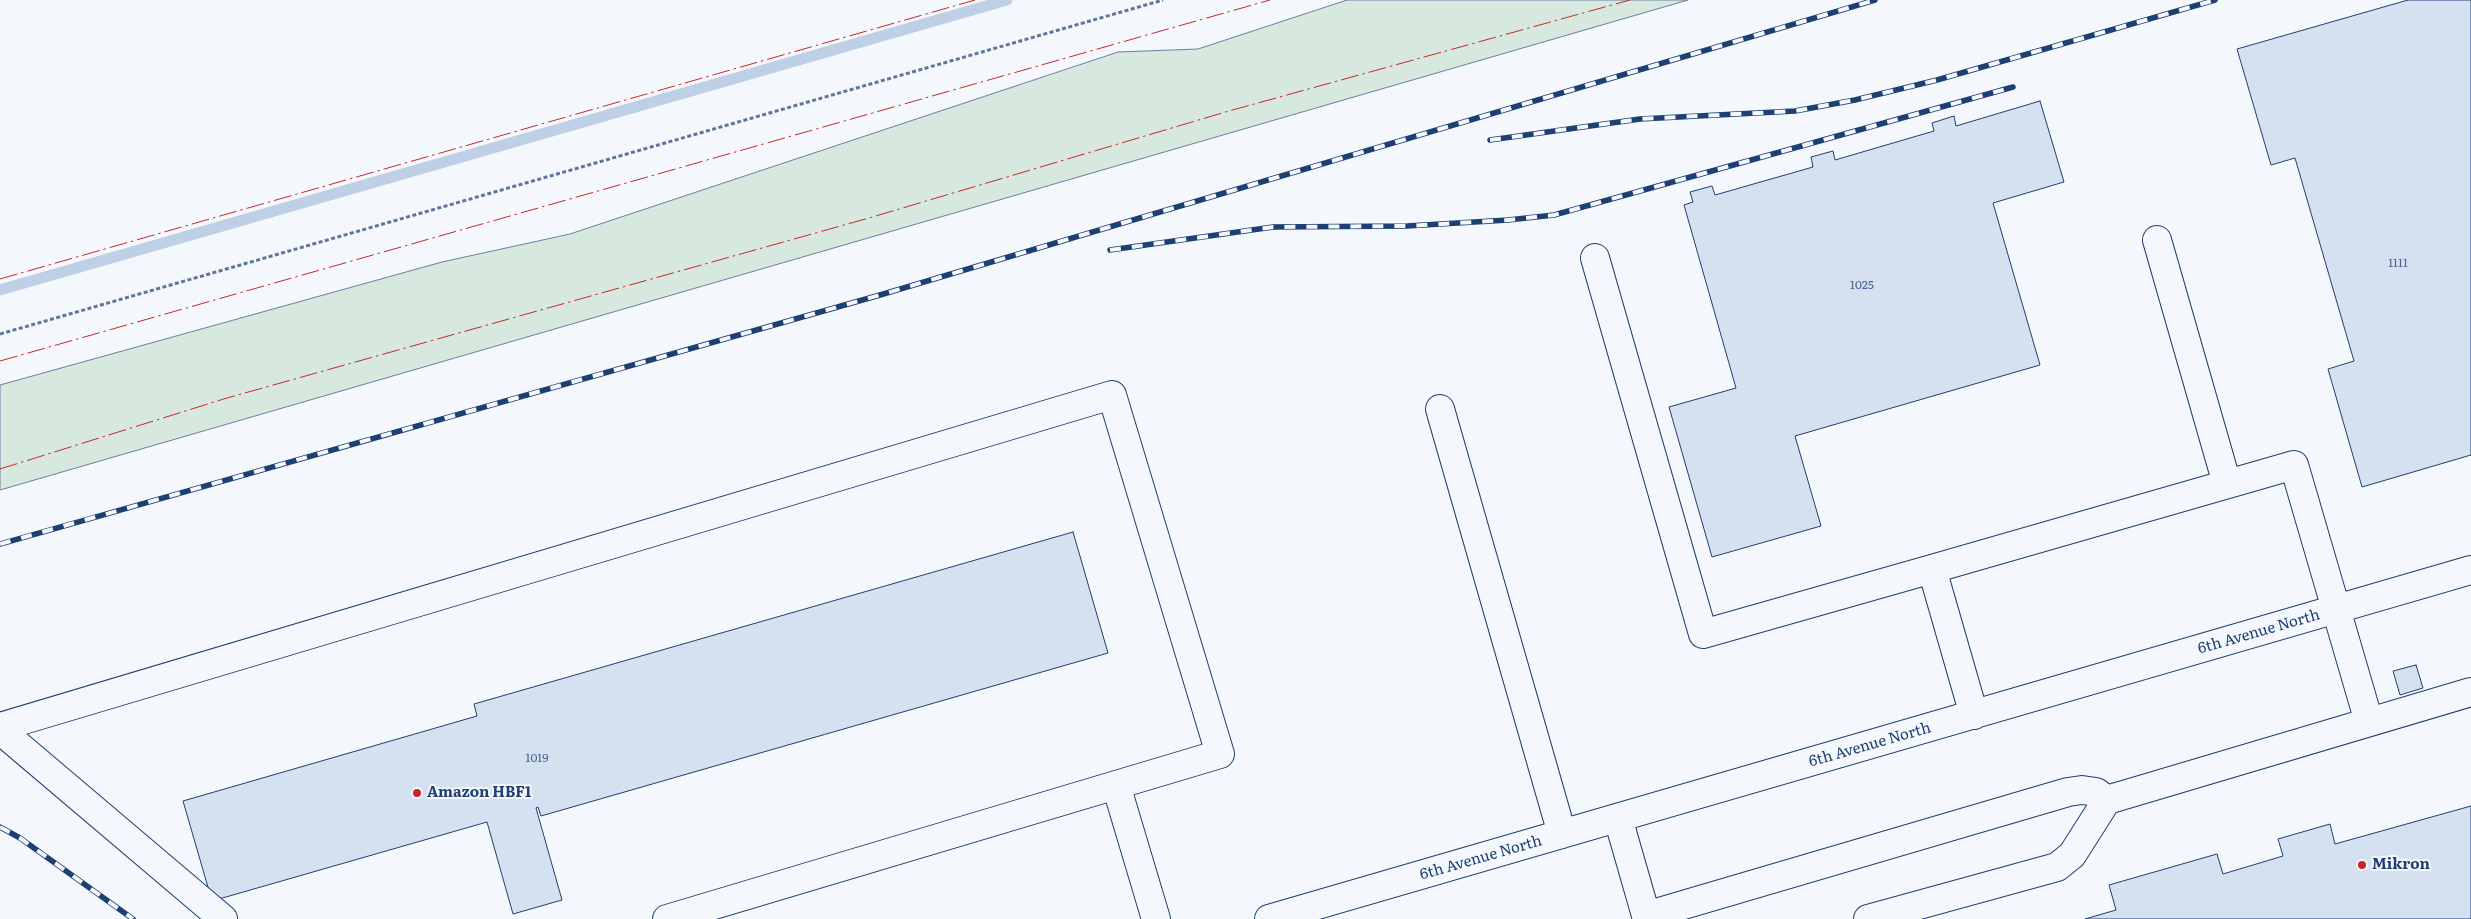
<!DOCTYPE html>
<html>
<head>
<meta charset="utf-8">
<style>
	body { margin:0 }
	canvas { display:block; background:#f4f7fb }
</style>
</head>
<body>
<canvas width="2471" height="919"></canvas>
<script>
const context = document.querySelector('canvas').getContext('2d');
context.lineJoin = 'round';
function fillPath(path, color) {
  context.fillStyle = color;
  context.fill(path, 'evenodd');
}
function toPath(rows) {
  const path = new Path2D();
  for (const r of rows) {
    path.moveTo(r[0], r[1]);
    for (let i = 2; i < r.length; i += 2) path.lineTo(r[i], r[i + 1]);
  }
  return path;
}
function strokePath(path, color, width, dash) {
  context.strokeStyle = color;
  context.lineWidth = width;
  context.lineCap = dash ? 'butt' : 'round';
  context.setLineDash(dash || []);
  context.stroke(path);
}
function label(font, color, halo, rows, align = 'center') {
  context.font = font + ' Literata,serif';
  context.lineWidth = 4;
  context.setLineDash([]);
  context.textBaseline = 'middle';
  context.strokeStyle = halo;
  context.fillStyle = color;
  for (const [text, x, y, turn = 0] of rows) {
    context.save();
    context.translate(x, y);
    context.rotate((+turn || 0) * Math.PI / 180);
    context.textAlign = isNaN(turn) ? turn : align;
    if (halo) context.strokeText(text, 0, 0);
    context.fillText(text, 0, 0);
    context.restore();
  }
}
const green = toPath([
	[1347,0,1688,0,0,490,0,385,442,262,570,234,1118,52,1198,49,1347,0]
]);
const stream = toPath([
	[0,290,1007,0]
]);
const building = toPath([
	[2408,0,2471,0,2471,455,2362,487,2328,369,2354,361,2295,158,2271,165,2237,49,2408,0],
	[2040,101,2064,182,1993,203,2040,365,1795,436,1821,526,1712,557,1669,407,1736,388,1684,205,1693,202,1690,192,1712,186,1715,195,1813,167,1811,157,1833,151,1835,160,1934,131,1932,123,1954,116,1956,126,2040,101],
	[1073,532,1108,653,541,816,538,807,536,808,562,900,513,914,487,822,212,901,183,801,477,716,474,704,1073,532],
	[2416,665,2423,688,2400,695,2393,671,2416,665],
	[2471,806,2471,919,2085,919,2116,910,2109,885,2217,854,2223,874,2283,856,2278,839,2330,824,2335,844,2471,806]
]);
const path = toPath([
	[0,334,1163,0]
]);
const minor = toPath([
	[2157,240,2227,484],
	[1595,258,1703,634,1932,569,1974,715],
	[1440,409,1562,834],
	[1932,569,2294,465,2369,722],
	[0,727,1112,395,1220,754,667,919],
	[0,730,223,919],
	[1116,785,1156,919],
	[2107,800,2471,692],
	[1618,818,1647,919],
	[1646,916,2068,792,2082,790,2096,792,2107,800,2072,855,2057,867,1868,919],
	[1269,919,2471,570]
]);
const rail = toPath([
	[1490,140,1640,119,1795,111,1855,100,1937,80,2215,0],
	[1110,250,1273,227,1407,226,1508,220,1554,215,2013,87],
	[0,544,880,295,1875,0],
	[0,827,20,838,133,919]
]);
const power = toPath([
	[0,279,975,0],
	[0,361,1270,0],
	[0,469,227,398,869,218,1229,111,1630,0]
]);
const markers = [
	[417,793,5,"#c62828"],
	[2362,865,5,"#c62828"]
];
const numberNames = [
	["1111",2398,263],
	["1025",1862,285],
	["1019",537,758]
];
const streetNames = [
	["6th Avenue North",2259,632,-16],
	["6th Avenue North",1870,745,-16],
	["6th Avenue North",1481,858,-16]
];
const poiNames = [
	["Amazon HBF1",427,793],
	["Mikron",2372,865]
];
fillPath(green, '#d7e8df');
strokePath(green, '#687fa3', 1);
strokePath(stream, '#bed0e5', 11);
fillPath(building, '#d5e0f0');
strokePath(building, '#1d3f73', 1);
strokePath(minor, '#1d3f73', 30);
strokePath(path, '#5e769c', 3, [4, 2.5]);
strokePath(minor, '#f4f7fb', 28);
strokePath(rail, '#1d3f73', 5.5);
strokePath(rail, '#f4f7fb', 4, [11]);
strokePath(power, '#c62828', 1, [18, 4, 2.5, 4]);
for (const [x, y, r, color] of markers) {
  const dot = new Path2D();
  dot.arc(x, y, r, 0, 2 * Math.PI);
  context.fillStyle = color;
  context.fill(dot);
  strokePath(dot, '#f4f7fb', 2);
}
label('12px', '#4b6792', null, numberNames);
label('15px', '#1d3f73', '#f4f7fb', streetNames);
label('bold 15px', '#1d3f73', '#f4f7fb', poiNames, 'left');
</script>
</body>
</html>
